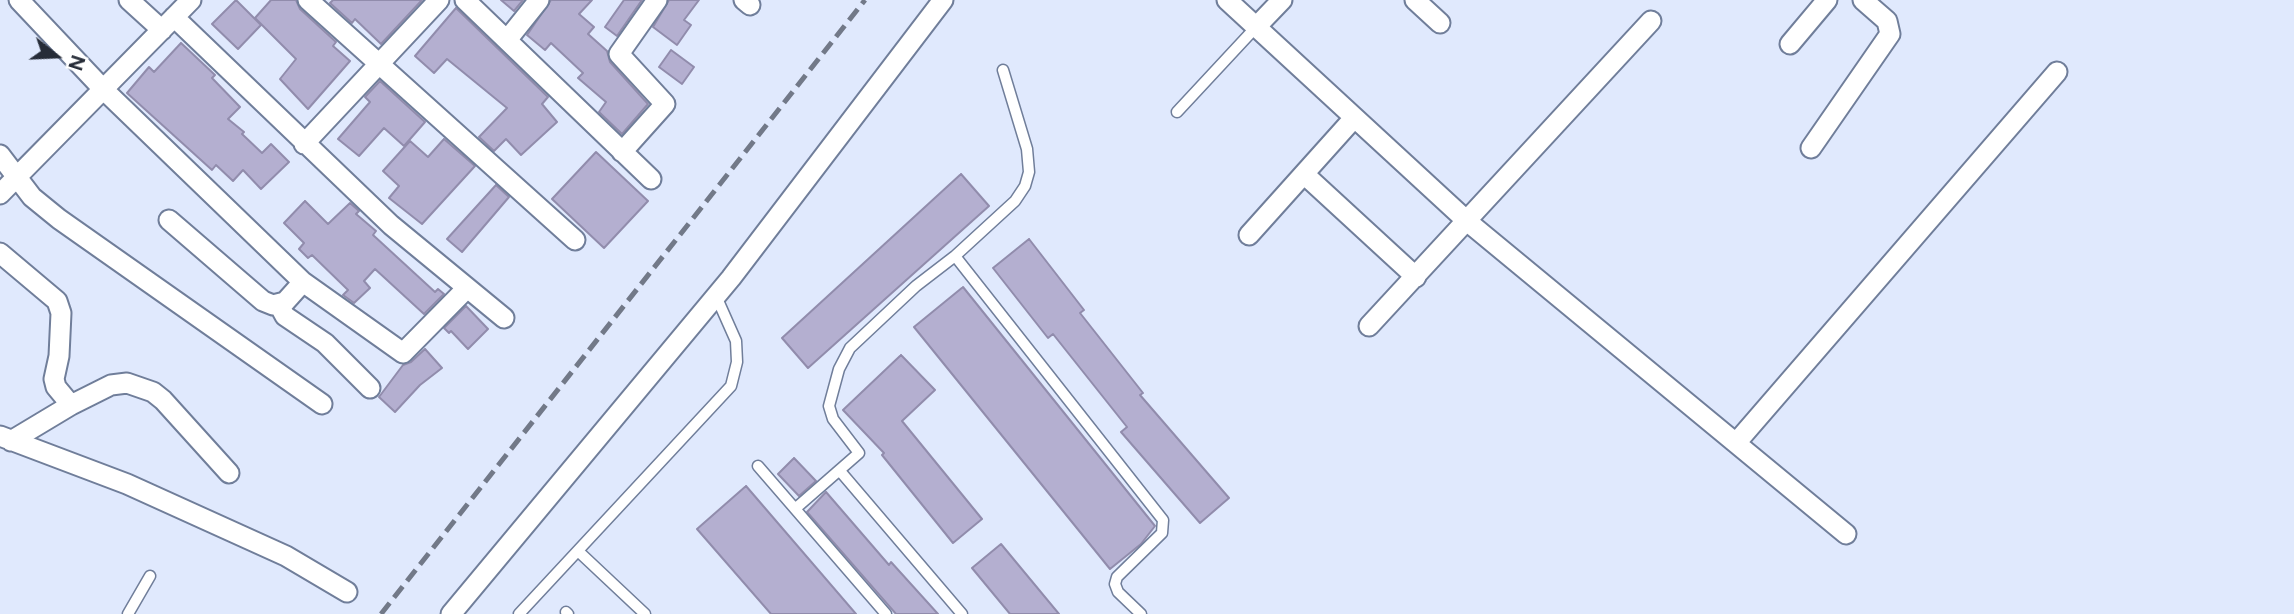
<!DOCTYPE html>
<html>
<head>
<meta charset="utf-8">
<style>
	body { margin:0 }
	#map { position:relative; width:2294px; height:614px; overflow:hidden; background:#e0e9fd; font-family:Figtree,sans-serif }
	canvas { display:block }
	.north { position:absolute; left:21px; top:21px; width:70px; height:70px; -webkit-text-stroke:5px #fff; paint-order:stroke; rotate:108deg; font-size:19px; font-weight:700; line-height:28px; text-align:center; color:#262c38 }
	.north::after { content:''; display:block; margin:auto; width:24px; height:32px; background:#262c38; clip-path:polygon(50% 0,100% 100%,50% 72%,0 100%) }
</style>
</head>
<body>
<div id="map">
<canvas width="2294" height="614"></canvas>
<div class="north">N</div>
</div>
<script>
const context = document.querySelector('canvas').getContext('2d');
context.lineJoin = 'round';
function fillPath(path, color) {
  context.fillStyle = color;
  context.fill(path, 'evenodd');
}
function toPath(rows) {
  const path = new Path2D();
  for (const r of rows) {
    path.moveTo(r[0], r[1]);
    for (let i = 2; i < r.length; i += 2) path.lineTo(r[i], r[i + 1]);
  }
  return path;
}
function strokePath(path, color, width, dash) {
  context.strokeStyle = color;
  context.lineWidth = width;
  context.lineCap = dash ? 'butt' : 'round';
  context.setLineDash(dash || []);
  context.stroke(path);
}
const building = toPath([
	[236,0,261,25,238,49,212,24,236,0],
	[271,0,296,0,300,9,336,42,333,46,350,61,308,109,280,79,296,59,255,18,271,0],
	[333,0,422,0,381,44,355,19,352,23,330,3,333,0],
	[501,0,523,0,514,11,501,0],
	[551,0,592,0,579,14,594,27,588,34,607,51,610,62,648,104,622,134,599,112,606,102,578,78,583,73,551,43,545,50,527,35,551,0],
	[624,0,642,0,617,36,605,27,624,0],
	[669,0,699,0,684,20,691,25,677,45,653,27,669,0],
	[456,8,548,97,542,104,557,122,521,155,506,139,494,151,479,137,507,108,447,59,434,73,415,56,456,8],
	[181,43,215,75,212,78,240,107,228,119,244,132,242,134,262,153,271,144,289,162,261,189,243,170,233,181,216,165,212,170,127,93,149,67,154,72,181,43],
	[671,50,694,67,682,84,659,67,671,50],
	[380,81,425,122,404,146,384,128,359,156,338,139,370,102,365,97,380,81],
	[444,139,475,166,422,224,389,198,399,186,383,171,410,141,428,157,444,139],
	[596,152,648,201,604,248,552,199,596,152],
	[961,174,989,206,808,368,782,338,961,174],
	[496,185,509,197,462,252,447,239,496,185],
	[305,201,328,224,350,203,359,211,356,214,376,231,373,235,435,292,438,289,444,294,424,314,375,269,364,281,370,288,354,303,343,295,348,290,312,255,308,258,299,249,304,243,284,223,305,201],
	[1029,239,1084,310,1080,313,1143,393,1140,395,1229,498,1200,523,1121,432,1127,427,1053,334,1048,338,993,268,1029,239],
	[963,287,1155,526,1141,544,1110,569,914,327,963,287],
	[466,306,488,329,468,349,451,331,449,333,444,328,466,306],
	[425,349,442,368,420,385,395,412,379,397,403,365,411,362,425,349],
	[901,355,935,390,902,421,982,519,953,543,882,455,884,453,843,410,901,355],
	[794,458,816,481,799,496,778,474,794,458],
	[746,486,856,614,771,614,697,529,746,486],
	[826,492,889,565,891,562,938,614,896,614,807,512,826,492],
	[1001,544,1059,614,1010,614,972,568,1001,544]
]);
const service = toPath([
	[1003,70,1027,149,1029,172,1025,186,1015,201,955,256,1163,520,1162,533,1117,577,1115,584,1118,592,1141,614],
	[1177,112,1257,26],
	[758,466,886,614],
	[840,471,962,614],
	[796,508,859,453,833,419,829,406,839,369,850,348,916,286,955,256],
	[578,551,645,614],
	[566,612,568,614],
	[128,614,150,576],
	[519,614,731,386,737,362,736,341,716,296]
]);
const minor = toPath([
	[19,0,104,90,303,282,403,353,467,288],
	[129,0,162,30],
	[308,0,575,240],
	[465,0,651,179],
	[744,0,750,5],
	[1227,0,1468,222,1846,534],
	[1415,0,1440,23],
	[174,17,391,225,504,318],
	[1257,26,1282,0],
	[507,40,539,0],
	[1790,44,1827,0],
	[304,144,439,0],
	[1811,148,1890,34,1887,21,1863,0],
	[622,152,665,104,619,54,657,0],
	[0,155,32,197,59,219,322,404],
	[1304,174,1416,277],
	[0,194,191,0],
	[169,220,263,301,273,305,285,302,303,282],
	[1249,235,1354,118],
	[0,253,57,301,61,313,59,356,54,379,56,387,71,405],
	[279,305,285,316,325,343,370,388],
	[1369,326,1651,21],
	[0,436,127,484,286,556,347,592],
	[11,441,71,405,111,385,127,383,153,392,163,400,229,473],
	[1736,443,2057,72],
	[451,614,731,278,943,0]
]);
const rail = toPath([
	[381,614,865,0]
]);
fillPath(building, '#b4afd0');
strokePath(building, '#918cac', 2);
strokePath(service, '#707e9a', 13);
strokePath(minor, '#707e9a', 23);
strokePath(service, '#fff', 10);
strokePath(minor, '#fff', 19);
strokePath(rail, '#727988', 5, [14, 7]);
</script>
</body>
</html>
